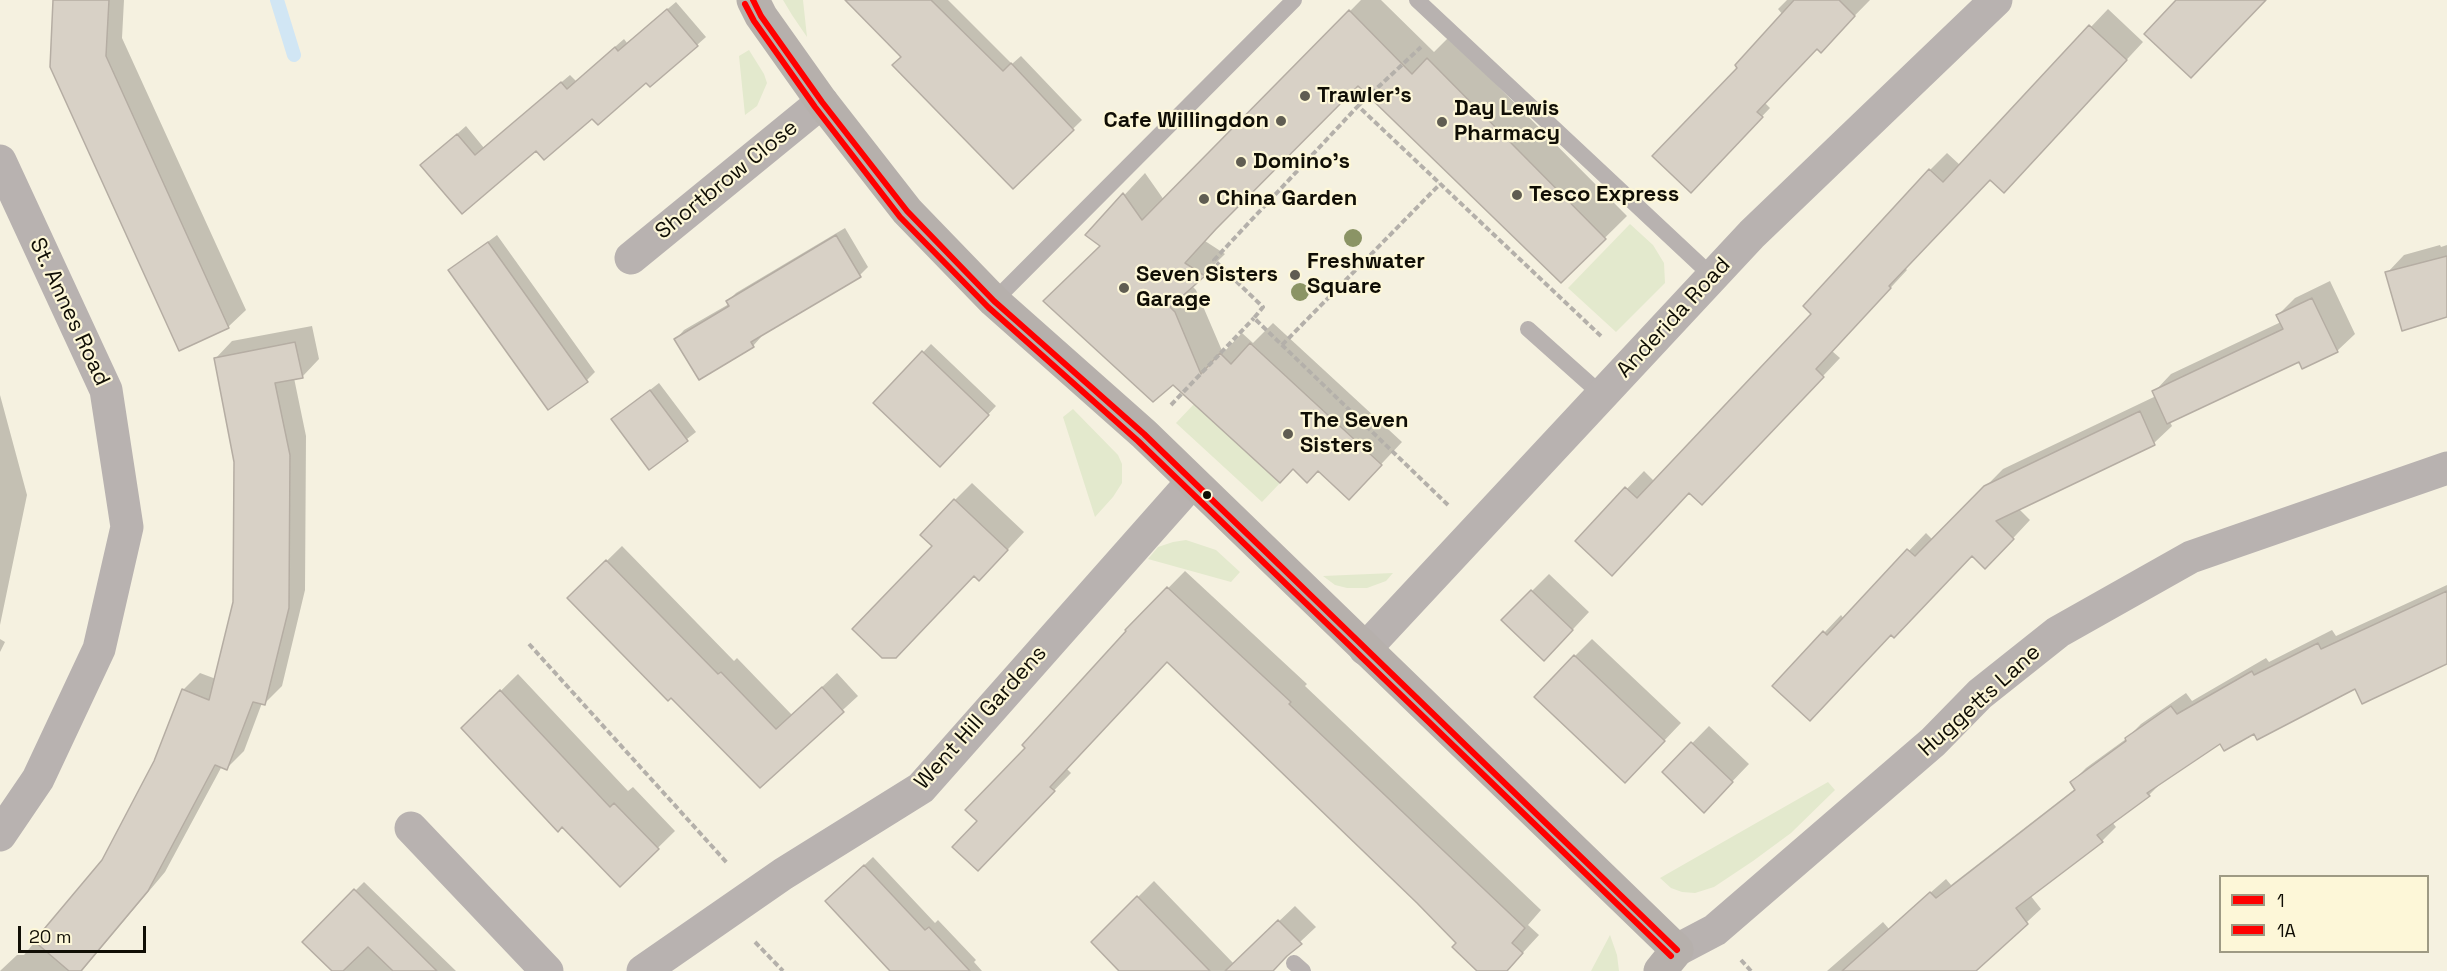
<!DOCTYPE html>
<html>
<head>
<meta charset="utf-8">
<style>
	body { margin:0 }
	#map { position:relative; width:2447px; height:971px; overflow:hidden; background:#f5f1e0; font-family:"Space Grotesk",sans-serif }
	canvas { display:block }
	.legend { position:absolute; left:2219px; top:875px; width:210px; height:78px; box-sizing:border-box; background:#fdf7d8; border:2px solid #9e9a84; margin:0; padding:8px 10px; list-style:none; font-size:18px; color:#100e05 }
	.legend li { display:flex; align-items:center; gap:12px; height:30px }
	.legend b { width:30px; border:2px solid #9e9a84 }
	.scale { position:absolute; left:18px; top:926px; width:128px; height:27px; box-sizing:border-box; border:3px solid #100e05; border-top:0; padding-left:8px; font-size:18px; line-height:21px; white-space:nowrap; color:#100e05; -webkit-text-stroke:4px #fdf7d8; paint-order:stroke }
</style>
</head>
<body>
<div id="map">
<canvas width="2447" height="971"></canvas>
<ul class="legend">
<li><b style="height:8px;background:#f00"></b>1</li>
<li><b style="height:8px;background:#f00"></b>1A</li>
</ul>
<div class="scale">20 m</div>
</div>
<script>
const context = document.querySelector('canvas').getContext('2d');
context.lineJoin = 'round';
function fillPath(path, color) {
  context.fillStyle = color;
  context.fill(path, 'evenodd');
}
function toPath(rows) {
  const path = new Path2D();
  for (const r of rows) {
    path.moveTo(r[0], r[1]);
    for (let i = 2; i < r.length; i += 2) path.lineTo(r[i], r[i + 1]);
  }
  return path;
}
function strokePath(path, color, width, dash) {
  context.strokeStyle = color;
  context.lineWidth = width;
  context.lineCap = dash ? 'butt' : 'round';
  context.setLineDash(dash || []);
  context.stroke(path);
}
function label(font, color, halo, rows, align = 'center') {
  context.font = font + ' "Space Grotesk",sans-serif';
  context.lineWidth = 4.5;
  context.setLineDash([]);
  context.textBaseline = 'middle';
  context.strokeStyle = halo;
  context.fillStyle = color;
  for (const [text, x, y, turn = 0] of rows) {
    context.save();
    context.translate(x, y);
    context.rotate((+turn || 0) * Math.PI / 180);
    context.textAlign = isNaN(turn) ? turn : align;
    if (halo) context.strokeText(text, 0, 0);
    context.fillText(text, 0, 0);
    context.restore();
  }
}
const green = toPath([
	[783,0,803,0,807,37,792,15],
	[749,50,764,74,767,83,757,106,745,115,739,56],
	[1630,224,1653,245,1664,263,1665,283,1616,332,1568,288],
	[1194,404,1280,483,1262,502,1176,423],
	[1073,409,1118,455,1122,464,1122,483,1113,497,1095,517,1063,417],
	[1186,540,1216,550,1240,572,1231,582,1148,559,1158,547,1173,542],
	[1393,573,1386,581,1367,588,1347,588,1335,585,1323,576],
	[1828,782,1835,790,1791,833,1753,861,1714,887,1695,893,1682,892,1671,888,1660,878],
	[1610,935,1617,955,1619,971,1591,971]
]);
const shadow = toPath([
	[54,0,124,0,122,38,246,310,228,327],
	[873,0,948,0,1012,64,1021,56,1082,120,1013,187,903,56],
	[1361,0,1381,0,1434,52,1449,37,1627,216,1561,281,1358,84,1205,241,1225,254,1192,286,1196,290,1223,353,1242,333,1253,343,1273,323,1402,442,1370,476,1293,467,1280,481,1102,245,1087,235,1145,173,1164,200],
	[1787,0,1870,0,1820,51,1817,47,1765,103,1770,108,1691,191,1739,68,1783,15,1778,9],
	[676,2,706,37,697,45,650,85,647,81,593,117,536,149,462,212,431,157,466,126,484,148,570,75,576,81,624,39,627,43],
	[2108,9,2143,42,2021,174,1990,178,1905,268,1907,270,1832,351,1840,358,1719,486,1690,492,1577,541,1644,471,1655,482,1813,314,1930,170,1947,153,1960,165],
	[845,228,868,267,860,275,760,335,761,337,753,346,676,339,684,330,729,304,728,301,736,293],
	[497,235,595,372,587,380,450,270],
	[2440,245,2441,247,2447,245,2447,316,2387,273,2404,255],
	[2330,281,2355,334,2337,351,2303,367,2300,360,2170,422,2172,426,2154,443,2019,509,2030,520,2002,550,1972,555,1891,633,1827,702,1824,633,1841,615,1844,619,1926,533,1933,540,2003,469,2156,396,2154,392,2171,374,2281,322,2278,315,2295,298],
	[312,326,319,359,302,377,294,378,306,436,305,590,282,686,265,703,262,703,244,751,227,768,222,766,165,872,82,971,0,971,17,955,24,955,103,860,156,762,183,690,200,673,216,679,234,602,235,462,215,359,232,341],
	[931,344,996,406,949,457,875,403],
	[659,383,696,432,650,468,613,419],
	[0,395,27,495,0,625],
	[972,483,1024,532,996,562,974,575,934,546,955,500],
	[622,546,734,661,737,658,792,715,837,673,858,696,760,786,569,598],
	[1185,571,1307,684,1305,686,1541,910,1528,925,1539,935,1506,971,1479,971,1458,943,1418,902,1168,660,1067,769,1071,773,978,869,979,821,1027,748,1127,630],
	[1549,574,1589,612,1561,642,1503,620],
	[2447,585,2447,663,2355,687,2254,732,2221,742,2163,781,2149,795,2112,822,2116,827,2102,841,2030,895,2041,909,1974,971,1827,971,1883,922,1889,929,1946,879,1951,885,2076,788,2072,782,2086,768,2126,739,2141,724,2186,693,2192,701,2266,658,2269,662,2332,630,2336,636],
	[0,639,5,642,0,652],
	[1592,639,1681,723,1642,764,1575,656],
	[518,674,628,791,633,787,675,831,620,885,463,728],
	[1709,726,1749,764,1704,811,1664,772],
	[873,857,935,923,938,920,976,960,974,962,982,971,893,971,835,893],
	[1154,881,1234,964,1295,906,1316,927,1269,971,1121,971,1093,942],
	[364,882,456,971,334,971,304,942]
]);
const stream = toPath([
	[277,0,294,55]
]);
const building = toPath([
	[53,0,109,0,106,56,229,328,179,351,50,67,53,0],
	[845,0,931,0,1003,71,1011,63,1074,130,1013,189,892,65,901,57,845,0],
	[1794,0,1839,0,1855,16,1821,53,1817,49,1757,112,1763,117,1691,193,1652,156,1737,68,1735,65,1794,0],
	[2176,0,2266,0,2191,78,2144,34,2176,0],
	[667,9,698,46,650,87,646,83,598,125,592,119,544,160,536,151,462,214,420,165,457,134,475,155,561,82,567,89,615,47,618,51,667,9],
	[1349,10,1412,74,1427,58,1606,239,1561,283,1358,86,1216,229,1185,263,1205,276,1170,307,1175,312,1201,374,1220,353,1231,364,1250,343,1382,465,1349,500,1318,471,1307,483,1293,469,1280,483,1173,385,1153,402,1043,301,1100,246,1085,235,1123,193,1142,220,1349,10],
	[2089,25,2127,60,2004,193,1990,180,1889,286,1891,288,1816,369,1824,377,1702,505,1689,493,1612,576,1575,541,1625,487,1637,498,1811,314,1803,306,1929,169,1943,182,2089,25],
	[836,235,861,277,751,342,754,347,699,380,674,339,729,306,726,301,836,235],
	[488,242,588,382,548,410,448,270,488,242],
	[2447,256,2447,317,2402,331,2385,272,2447,256],
	[2312,298,2338,352,2302,369,2299,362,2167,424,2152,391,2283,329,2276,315,2312,298],
	[295,342,303,378,275,383,290,455,289,608,265,705,253,702,227,770,215,765,148,891,81,971,69,971,34,941,102,860,154,761,182,689,209,700,233,602,234,462,214,358,295,342],
	[922,351,989,415,940,467,873,403,922,351],
	[650,390,688,441,649,470,611,419,650,390],
	[2140,411,2155,445,1996,521,2014,539,1985,569,1972,556,1894,638,1891,635,1810,721,1772,686,1823,631,1827,635,1907,549,1915,556,1984,486,2140,411],
	[954,499,1008,550,979,581,974,576,896,658,882,658,852,629,932,546,920,535,954,499],
	[606,560,718,674,721,672,776,729,822,687,844,712,760,788,671,698,668,701,567,598,606,560],
	[1167,587,1291,702,1289,704,1525,928,1512,943,1523,953,1507,971,1477,971,1452,947,1456,943,1417,903,1167,662,1050,787,1055,791,978,871,952,847,977,821,965,810,1025,748,1022,745,1126,631,1125,630,1167,587],
	[1531,590,1573,630,1544,661,1501,620,1531,590],
	[2447,591,2447,664,2362,704,2355,689,2257,740,2254,734,2224,751,2220,744,2147,793,2150,796,2097,835,2103,842,2016,908,2028,924,1976,971,1842,971,1930,892,1936,898,2075,790,2070,782,2126,741,2125,738,2171,706,2177,714,2252,671,2254,675,2318,643,2321,649,2447,591],
	[1574,655,1665,741,1625,783,1534,697,1574,655],
	[500,690,610,807,614,803,659,849,620,887,562,827,558,832,461,728,500,690],
	[1691,742,1733,782,1704,813,1662,772,1691,742],
	[864,865,925,930,929,927,970,971,890,971,825,901,864,865],
	[354,889,437,971,393,971,368,947,343,971,332,971,302,942,354,889],
	[1137,896,1210,971,1119,971,1091,942,1137,896],
	[1278,920,1302,944,1287,956,1273,971,1225,971,1278,920]
]);
const path = toPath([
	[1358,106,1421,47],
	[1282,345,1440,184],
	[1171,405,1254,318],
	[1448,505,1254,318,1263,307,1214,260,1358,106,1603,338],
	[529,644,728,864],
	[755,942,783,971],
	[1741,960,1751,971]
]);
const lane = toPath([
	[1417,0,1712,276],
	[994,301,1294,0],
	[1528,329,1602,395],
	[1294,963,1303,971]
]);
const street = toPath([
	[0,161,106,390,127,527,99,649,38,779,0,835],
	[631,258,822,102],
	[1365,649,1752,234,1996,0],
	[411,828,547,971],
	[1677,950,1715,930,1933,742,1980,694,2058,632,2191,557,2447,468],
	[643,971,783,874,921,788,1192,482]
]);
const secondary = toPath([
	[753,0,761,16,822,102,907,211,994,301,1144,434,1677,950,1660,971]
]);
const bus1 = toPath([
	[753,0,761,16,822,102,907,211,994,301,1144,434,1677,950]
]);
const bus2 = toPath([
	[745,4,754,21,815,107,900,217,988,307,1138,441,1671,956]
]);
const trees = [
	[1353,238],
	[1300,292]
];
const markers = [
	[1305,96,6,"#605d52"],
	[1281,121,6,"#605d52"],
	[1442,122,6,"#605d52"],
	[1241,162,6,"#605d52"],
	[1517,195,6,"#605d52"],
	[1204,199,6,"#605d52"],
	[1295,275,6,"#605d52"],
	[1124,288,6,"#605d52"],
	[1288,434,6,"#605d52"],
	[1207,495,5,"#100e05"]
];
const poiNames = [
	["Trawler's",1317,96],
	["Day Lewis",1454,109],
	["Pharmacy",1454,134],
	["Cafe Willingdon",1269,121,"right"],
	["Domino's",1253,162],
	["Tesco Express",1529,195],
	["China Garden",1216,199],
	["Freshwater",1307,262],
	["Square",1307,287],
	["Seven Sisters",1136,275],
	["Garage",1136,300],
	["The Seven",1300,421],
	["Sisters",1300,446]
];
const streetNames = [
	["Shortbrow Close",727,180,-39],
	["St. Annes Road",69,312,65],
	["Anderida Road",1674,318,-47],
	["Huggetts Lane",1980,701,-42],
	["Went Hill Gardens",981,718,-48]
];
fillPath(green, '#e3e9cd');
fillPath(shadow, '#0003');
strokePath(stream, '#d1e6f4', 14);
fillPath(building, '#d8d1c6');
strokePath(building, '#b5ada3', 1.5);
strokePath(path, '#b4b0aa', 4, [6, 3]);
strokePath(lane, '#b8b2b0', 16);
strokePath(street, '#b8b2b0', 33);
strokePath(secondary, '#b6b0ac', 33);
strokePath(bus1, '#f00', 6);
strokePath(bus2, '#f00', 6);
context.fillStyle = '#8b9465';
for (const [x, y] of trees) {
  context.beginPath();
  context.arc(x, y, 9, 0, 2 * Math.PI);
  context.fill();
}
for (const [x, y, r, color] of markers) {
  const dot = new Path2D();
  dot.arc(x, y, r, 0, 2 * Math.PI);
  context.fillStyle = color;
  context.fill(dot);
  strokePath(dot, '#fdf7d8', 2);
}
label('bold 22px', '#100e05', '#fdf7d8', poiNames, 'left');
label('22px', '#100e05', '#fdf7d8', streetNames);
</script>
</body>
</html>
